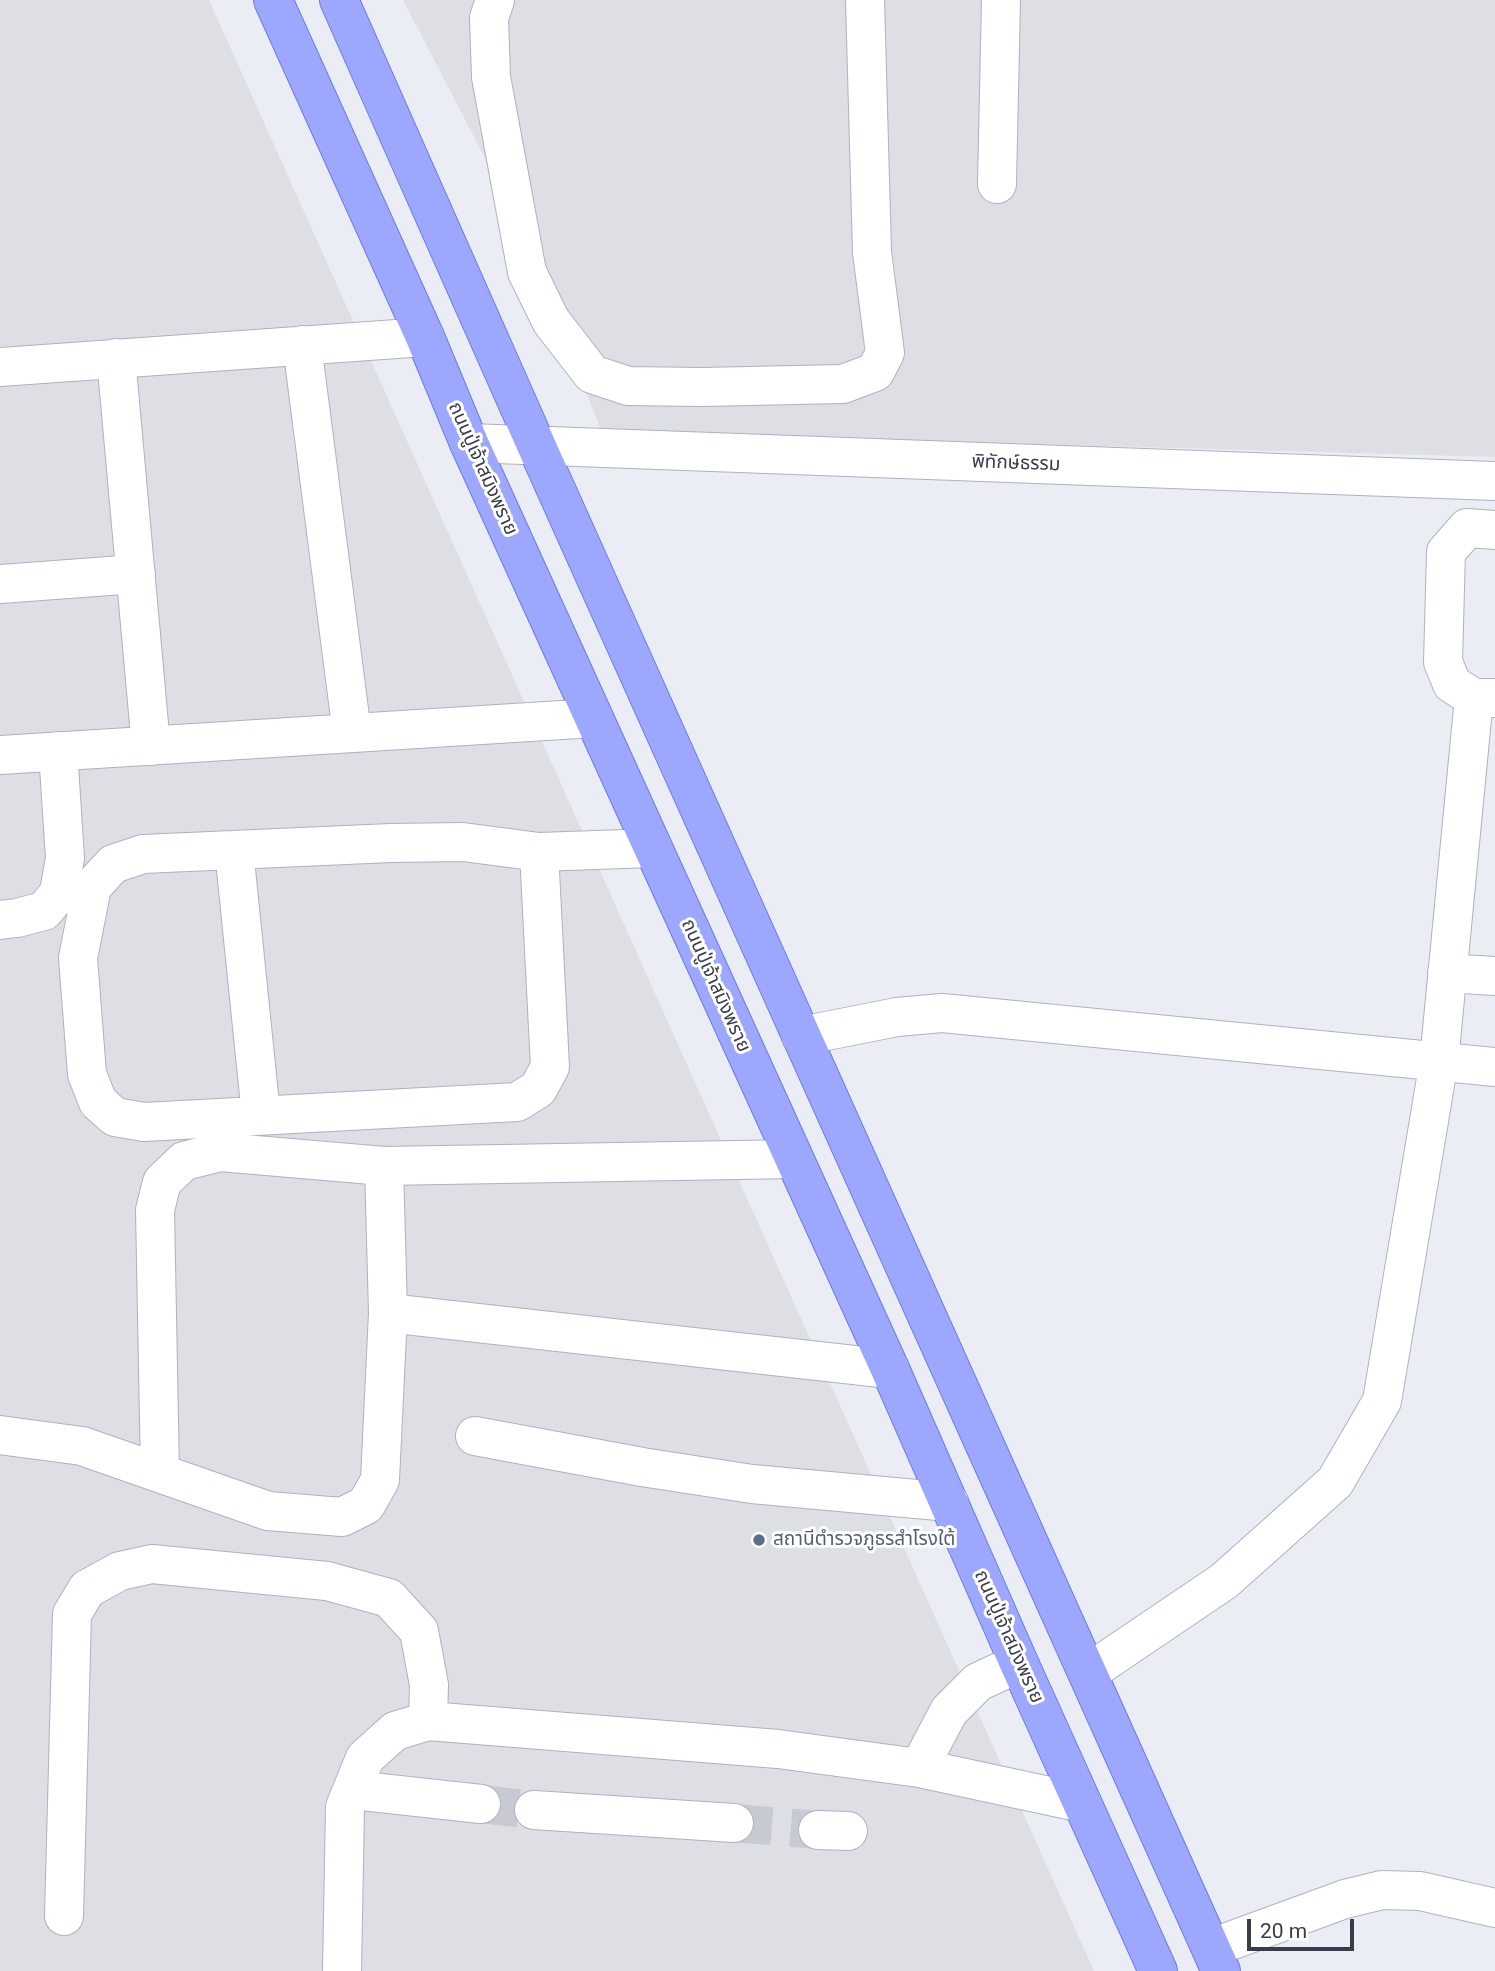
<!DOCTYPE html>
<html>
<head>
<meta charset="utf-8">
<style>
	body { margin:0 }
	#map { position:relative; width:1495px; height:1971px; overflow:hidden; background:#ebedf5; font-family:Roboto,sans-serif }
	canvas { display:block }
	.scale { position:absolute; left:1247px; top:1919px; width:107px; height:32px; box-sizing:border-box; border:4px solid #393c4a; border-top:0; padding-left:9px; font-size:21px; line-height:24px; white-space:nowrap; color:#393c4a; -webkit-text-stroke:5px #fff; paint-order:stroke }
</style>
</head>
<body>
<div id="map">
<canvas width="1495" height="1971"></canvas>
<div class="scale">20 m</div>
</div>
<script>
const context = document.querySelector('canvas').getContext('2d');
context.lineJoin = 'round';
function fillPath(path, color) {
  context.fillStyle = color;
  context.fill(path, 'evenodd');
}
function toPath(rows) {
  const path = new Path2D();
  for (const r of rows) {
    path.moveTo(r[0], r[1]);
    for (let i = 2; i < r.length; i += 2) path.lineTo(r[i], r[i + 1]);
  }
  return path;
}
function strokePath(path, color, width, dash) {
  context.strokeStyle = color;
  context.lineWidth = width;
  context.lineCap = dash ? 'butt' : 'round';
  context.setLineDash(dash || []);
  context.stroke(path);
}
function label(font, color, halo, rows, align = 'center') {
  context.font = font + ' Roboto,"Noto Sans Thai",sans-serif';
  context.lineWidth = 6;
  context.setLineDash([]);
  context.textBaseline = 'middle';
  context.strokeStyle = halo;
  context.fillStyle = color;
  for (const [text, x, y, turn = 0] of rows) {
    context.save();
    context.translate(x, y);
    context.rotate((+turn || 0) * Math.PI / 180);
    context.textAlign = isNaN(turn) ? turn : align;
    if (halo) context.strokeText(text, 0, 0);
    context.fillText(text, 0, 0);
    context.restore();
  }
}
const industrial = toPath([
	[0,0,209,0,1094,1971,0,1971],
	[403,0,1495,0,1495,457,602,432,514,214]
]);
const minorTunnel = toPath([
	[481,1804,534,1810],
	[734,1823,818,1830]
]);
const minor = toPath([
	[495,0,489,18,491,77,527,272,551,321,592,374,628,386,702,387,843,384,875,372,885,353,872,252,865,0],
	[997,184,1001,0],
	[302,345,352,733],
	[116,358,151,746],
	[0,367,425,337],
	[469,443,1495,481],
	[1495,530,1467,528,1446,552,1443,662,1452,684,1474,698,1495,698],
	[0,584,136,574],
	[0,755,594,718],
	[234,850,261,1115],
	[539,852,463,842,391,843,143,854,113,864,92,887,78,958,87,1074,98,1102,115,1117,144,1122,517,1102,538,1089,550,1067,539,852,653,848],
	[0,920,17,918,44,911,59,893,65,858,58,751],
	[1447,973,1495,976],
	[801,1036,897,1017,942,1013,1495,1067],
	[794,1159,384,1166,388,1313,890,1369],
	[0,1435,82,1446,268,1511,342,1517,366,1505,380,1480,388,1313],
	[475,1436,642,1467,752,1484,949,1502],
	[160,1473,155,1210,162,1182,184,1161,220,1152,384,1166],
	[1088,1673,1224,1581,1335,1482,1382,1401,1439,1061,1474,698],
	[919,1768,949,1711,978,1682,1019,1663],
	[353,1790,481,1804],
	[534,1810,734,1823],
	[818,1830,848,1831],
	[64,1916,72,1614,87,1589,120,1571,152,1564,327,1581,389,1598,419,1631,429,1685,428,1721],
	[1211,1948,1345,1899,1382,1890,1420,1891,1495,1908],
	[342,1971,345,1807,365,1758,395,1731,428,1721,778,1749,919,1768,1082,1803]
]);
const major = toPath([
	[273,0,425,337,469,443,890,1369,1019,1663,1158,1971],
	[339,0,537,447,1221,1971]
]);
const markers = [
	[759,1540,7,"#5c6f8a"]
];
const streetNames = [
	["พิทักษ์ธรรม",1016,464,2],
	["ถนนปู่เจ้าสมิงพราย",482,469,66],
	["ถนนปู่เจ้าสมิงพราย",715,986,66],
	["ถนนปู่เจ้าสมิงพราย",1008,1637,66]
];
const serviceNames = [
	["สถานีตำรวจภูธรสำโรงใต้",773,1540]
];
fillPath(industrial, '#dddfe5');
strokePath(minorTunnel, '#c7cad3', 38, [38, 19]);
strokePath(minor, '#aeb1c1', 40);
strokePath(major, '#6c7ae3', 40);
strokePath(minor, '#fff', 38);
strokePath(major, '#9da7fd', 38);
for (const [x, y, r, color] of markers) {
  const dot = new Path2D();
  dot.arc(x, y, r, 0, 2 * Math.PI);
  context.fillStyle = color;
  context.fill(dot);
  strokePath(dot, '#fff', 2.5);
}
label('19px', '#393c4a', '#fff', streetNames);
label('19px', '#4e5e75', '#fff', serviceNames, 'left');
</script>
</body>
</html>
